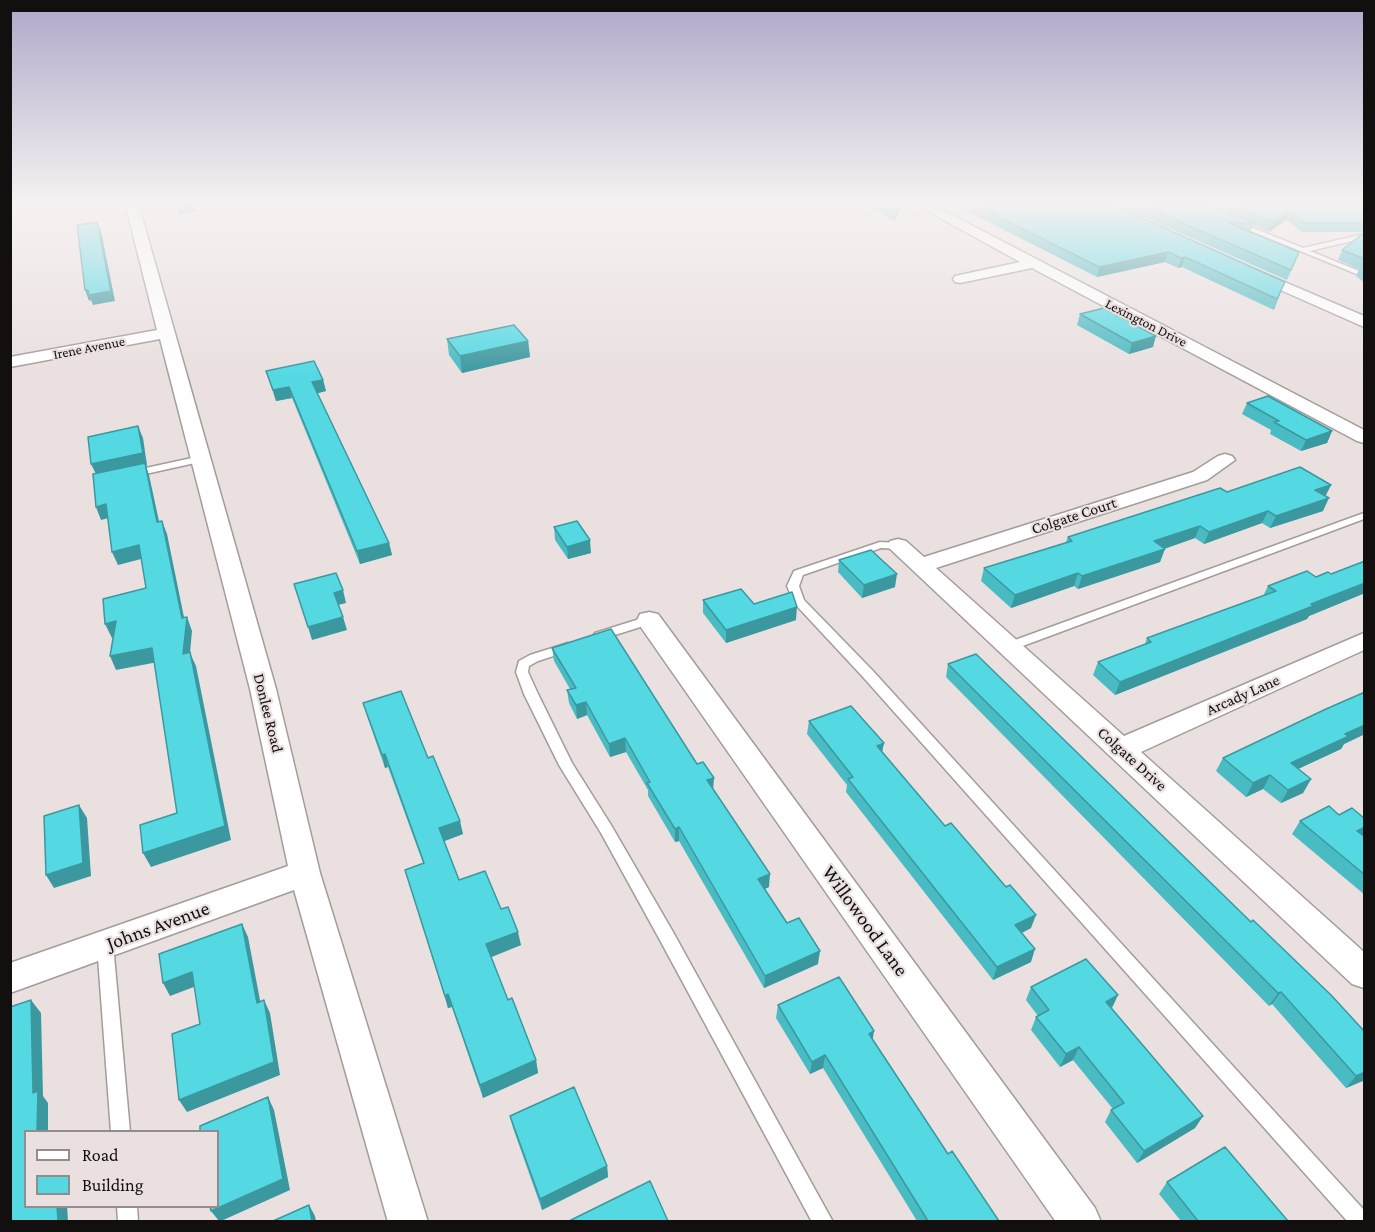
<!DOCTYPE html>
<html>
<head>
<meta charset="utf-8">
<style>
	body { margin:0 }
	#map { position:relative; width:1375px; height:1232px; overflow:hidden; background:#eae0e0; font-family:"Crimson Pro",serif }
	canvas { display:block }
	.frame { position:absolute; inset:0; border:12px solid #130f0f; pointer-events:none }
	.legend { position:absolute; left:24px; top:1130px; width:195px; height:78px; box-sizing:border-box; background:#eae0e0; border:2px solid #948c8c; margin:0; padding:8px 10px; list-style:none; font-size:18px; color:#130f0f }
	.legend li { display:flex; align-items:center; gap:12px; height:30px }
	.legend b { width:30px; border:2px solid #948c8c }
</style>
</head>
<body>
<div id="map">
<canvas width="1375" height="1232"></canvas>
<div class="frame"></div>
<ul class="legend">
<li><b style="height:8px;background:#fff"></b>Road</li>
<li><b style="height:16px;background:#54d9e3"></b>Building</li>
</ul>
</div>
<script>
const context = document.querySelector('canvas').getContext('2d');
context.lineJoin = 'round';
function toPath(rows) {
  const path = new Path2D();
  for (const r of rows) {
    path.moveTo(r[0], r[1]);
    for (let i = 2; i < r.length; i += 2) path.lineTo(r[i], r[i + 1]);
  }
  return path;
}
function strokePath(path, color, width, dash) {
  context.strokeStyle = color;
  context.lineWidth = width;
  context.lineCap = dash ? 'butt' : 'round';
  context.setLineDash(dash || []);
  context.stroke(path);
}
function fillPath(path, color) {
  context.fillStyle = color;
  context.fill(path, 'evenodd');
}
function label(font, color, halo, rows, align = 'center') {
  context.font = font + ' "Crimson Pro",serif';
  context.lineWidth = 4.5;
  context.setLineDash([]);
  context.textBaseline = 'middle';
  context.strokeStyle = halo;
  context.fillStyle = color;
  for (const [text, x, y, turn = 0] of rows) {
    context.save();
    context.translate(x, y);
    context.rotate((+turn || 0) * Math.PI / 180);
    context.textAlign = isNaN(turn) ? turn : align;
    if (halo) context.strokeText(text, 0, 0);
    context.fillText(text, 0, 0);
    context.restore();
  }
}
const lane = toPath([
	[1234,222,1238,222,1303,248,1364,234,1364,238,1310,251,1364,273,1364,277,1234,224,1234,222],
	[201,456,206,459,204,461,132,477,127,474,132,471,201,456],
	[1364,513,1364,519,1012,650,1008,651,1002,647,1004,644,1364,513],
	[880,542,898,543,904,546,898,549,881,548,803,575,799,586,804,600,873,671,1364,1210,1364,1222,1348,1222,863,677,795,604,787,586,794,571,880,542],
	[649,616,653,617,655,620,653,623,599,640,593,636,595,633,649,616],
	[568,643,574,647,572,650,538,661,529,666,528,672,538,694,572,763,611,825,673,932,833,1222,812,1222,661,942,601,833,559,765,524,694,516,672,519,661,530,655,568,643],
	[105,937,111,939,113,944,130,1132,111,1132,97,944,99,939,105,937],
	[117,1206,137,1206,138,1222,118,1222,117,1206]
]);
const street = toPath([
	[125,203,138,203,276,689,320,873,428,1222,388,1222,294,890,10,993,10,963,288,866,250,689,160,339,10,367,10,357,157,330,125,203],
	[913,203,929,203,1364,430,1364,443,1357,441,1032,268,960,283,955,282,953,279,955,276,1020,262,913,203],
	[1254,269,1364,316,1364,327,1249,276,1247,273,1249,270,1254,269],
	[1225,454,1232,456,1235,460,1207,480,936,568,1124,736,1364,633,1364,650,1141,752,1364,952,1364,988,1352,984,887,546,890,541,898,539,906,541,924,557,1193,472,1218,456,1225,454],
	[649,612,658,614,1095,1208,1101,1222,1056,1222,640,626,637,620,640,614,649,612]
]);
const wall = toPath([
	[862,203,904,203,894,221],
	[951,203,1109,203,1281,292,1274,310,1182,267,1178,268,1165,262,1097,277],
	[1112,203,1292,203,1301,205,1365,203,1365,232,1302,232,1286,220,1269,232,1253,225,1250,232,1299,252,1287,280],
	[1365,232,1365,283,1356,276,1359,269,1338,260,1342,250],
	[1080,314,1153,347,1129,354,1077,325],
	[447,339,528,341,530,357,462,373,449,355],
	[266,371,323,380,326,391,317,393,389,543,392,555,360,564,292,398,276,401],
	[1247,403,1332,431,1327,443,1301,451,1270,434,1271,430,1242,414],
	[1331,485,1325,496,1323,511,1270,528,1262,523,1204,544,1195,538,1164,549,1160,562,1078,589,1074,586,1011,608,981,581,984,568,1066,542,1068,537,1227,492],
	[554,527,591,553,568,559,555,540],
	[839,560,895,587,862,598,838,572],
	[1365,561,1365,593,1309,616,1307,619,1115,695,1093,675,1098,662,1145,644,1147,638,1263,596,1268,586,1331,574],
	[703,600,754,604,796,620,726,643,703,613],
	[552,648,713,790,769,887,765,889,787,923,818,964,764,988,679,841,675,842,648,796,648,790,626,752,610,757,587,715,577,719,569,703,567,690,570,689,554,661],
	[948,664,1365,1032,1365,1080,1346,1088,1272,1004,1269,1006,946,677],
	[1365,692,1365,734,1344,744,1341,749,1298,769,1311,779,1303,793,1281,803,1263,789,1246,797,1216,771,1223,758],
	[363,703,428,758,463,834,444,841,459,880,501,909,521,945,491,957,508,1000,536,1060,538,1073,483,1098,452,1007,448,1008,405,870,423,863,388,767,385,768,367,716],
	[809,721,884,743,882,751,1031,928,1022,933,1031,962,993,980,846,792,847,785,807,734],
	[1339,815,1365,819,1365,833,1363,836,1365,837,1365,895,1292,834,1300,821],
	[1031,987,1112,1008,1203,1116,1195,1128,1137,1163,1105,1122,1111,1110,1113,1109,1073,1060,1060,1067,1031,1030,1036,1017,1038,1016,1026,1000],
	[778,1005,873,1039,948,1154,999,1221,917,1221,823,1068,810,1074,776,1018],
	[510,1116,607,1166,608,1177,542,1210,513,1128],
	[1167,1182,1288,1221,1181,1221,1159,1194]
]);
const shadedWall = toPath([
	[900,203,904,203,894,221,895,212],
	[195,205,197,212,180,214,178,207],
	[1289,210,1286,220,1269,232,1273,222],
	[97,222,101,231,115,301,93,305,91,300,89,301,85,290],
	[1168,252,1165,262,1097,277,1099,267],
	[1185,257,1182,267,1178,268,1181,258],
	[1156,336,1153,347,1129,354,1132,343],
	[528,341,530,357,462,373,460,356],
	[323,380,326,391,315,394,312,382],
	[289,387,292,398,276,401,273,390],
	[138,426,143,438,147,465,146,466,149,475,162,535,97,476,91,464],
	[1332,431,1327,443,1301,451,1306,440],
	[1331,485,1325,497,1315,490],
	[1329,498,1323,511,1270,528,1276,516],
	[106,504,112,517,101,520,96,507],
	[1268,511,1262,523,1204,544,1209,532],
	[162,521,167,534,186,627,187,617,192,631,190,653,196,666,231,840,151,867,143,853,225,826,183,654,182,618],
	[1200,526,1195,538,1149,554,1154,541],
	[590,540,591,553,568,559,567,547],
	[389,543,392,555,360,564,357,551],
	[139,545,145,558,118,565,112,552],
	[1165,549,1160,562,1078,589,1082,576],
	[1078,573,1074,586,1011,608,1015,595],
	[897,574,895,587,862,598,864,585],
	[1365,583,1365,593,1309,616,1307,619,1115,695,1120,682],
	[343,590,346,603,338,605,334,593],
	[797,607,796,620,726,643,726,630],
	[343,617,347,630,312,640,308,627],
	[116,621,122,635,112,638,105,624],
	[152,648,158,662,116,670,110,656],
	[586,702,587,715,577,719,576,705],
	[1365,725,1365,734,1344,744,1341,749,1283,776,1291,763,1345,734],
	[625,738,626,752,610,757,609,744],
	[884,743,881,757,877,746],
	[385,754,388,767,385,768,382,755],
	[1270,775,1263,789,1246,797,1253,783],
	[714,778,713,791,707,780],
	[1311,779,1303,793,1281,803,1288,790],
	[79,805,87,818,91,876,54,888,46,875],
	[460,821,463,834,442,842,439,828],
	[679,827,679,841,675,842,675,829],
	[1365,827,1365,833,1362,837,1357,831],
	[770,874,769,887,758,892,758,879],
	[1036,915,1031,928,1011,938,1015,925],
	[242,924,248,937,263,1016,257,1003],
	[518,932,521,945,489,958,486,944],
	[1035,949,1031,962,993,980,997,967],
	[820,951,818,964,764,988,765,976],
	[192,972,199,985,170,996,163,983],
	[1281,992,1272,1004,1269,1006,1278,993],
	[448,994,452,1007,448,1008,445,996],
	[1118,995,1112,1008,1106,1002],
	[31,1000,41,1013,43,1096,48,1103,48,1131,37,1131,33,1093],
	[264,1000,270,1013,280,1075,187,1112,179,1100],
	[874,1031,872,1044,869,1034],
	[1079,1047,1073,1060,1060,1067,1066,1054],
	[825,1055,823,1068,810,1074,812,1062],
	[536,1060,538,1073,483,1098,480,1085],
	[1365,1072,1365,1080,1346,1088,1356,1076],
	[268,1097,274,1110,290,1190,221,1221,219,1221,211,1211],
	[1203,1116,1195,1128,1137,1163,1144,1151],
	[607,1166,608,1177,542,1210,540,1199],
	[309,1205,315,1216,316,1221,312,1221],
	[57,1206,67,1206,68,1221,58,1221]
]);
const building = toPath([
	[177,203,195,203,195,205,178,207,177,203],
	[880,203,900,203,895,212,880,203],
	[971,203,1109,203,1285,282,1277,299,1185,257,1181,258,1168,252,1099,267,971,203],
	[1136,203,1205,203,1253,223,1229,223,1299,252,1291,270,1136,203],
	[1225,203,1292,203,1301,205,1309,203,1365,203,1365,223,1305,223,1289,210,1273,222,1225,203],
	[97,222,111,291,89,295,88,290,85,290,77,225,97,222],
	[1365,232,1365,259,1342,250,1365,232],
	[1104,308,1156,336,1132,343,1080,314,1104,308],
	[514,325,528,341,460,356,447,339,514,325],
	[314,361,323,380,312,382,389,543,357,551,289,387,273,390,266,371,314,361],
	[1268,396,1332,431,1306,440,1274,422,1279,421,1247,403,1268,396],
	[138,426,143,453,91,464,88,437,138,426],
	[145,463,157,522,162,521,182,618,187,617,183,654,190,652,225,826,143,853,140,825,177,813,152,648,110,656,116,621,105,624,103,599,146,588,139,545,112,552,106,504,96,507,93,474,145,463],
	[1300,467,1331,485,1315,490,1329,498,1276,516,1268,511,1209,532,1200,526,1154,541,1165,549,1082,576,1078,573,1015,595,984,568,1072,541,1068,537,1220,488,1227,492,1300,467],
	[577,521,590,540,567,547,554,527,577,521],
	[871,550,897,574,864,585,839,560,871,550],
	[1365,561,1365,583,1311,604,1313,606,1120,682,1098,662,1151,642,1147,638,1276,591,1268,586,1307,571,1316,577,1328,572,1331,574,1365,561],
	[336,573,343,590,334,593,343,617,308,627,294,584,336,573],
	[741,589,754,604,792,592,797,607,726,630,703,600,741,589],
	[611,629,697,764,703,762,714,778,707,780,770,874,758,879,787,923,799,918,820,951,765,976,679,827,675,829,647,783,650,782,625,738,609,744,586,702,576,705,567,690,576,688,552,648,611,629],
	[976,654,1251,922,1253,920,1331,995,1365,1032,1365,1072,1356,1076,1281,992,1278,993,948,664,976,654],
	[401,691,428,758,433,756,460,821,439,828,459,880,485,871,501,909,508,907,518,932,486,944,508,1000,512,998,536,1060,480,1085,448,994,445,996,405,870,424,863,385,754,382,755,363,703,401,691],
	[1365,692,1365,725,1345,734,1349,736,1291,763,1311,779,1288,790,1270,775,1253,783,1223,758,1326,709,1365,692],
	[851,706,884,743,877,746,945,826,951,823,1006,887,1010,885,1036,915,1015,925,1035,949,997,967,848,779,853,777,809,721,851,706],
	[79,805,83,863,46,875,44,816,79,805],
	[1329,806,1339,815,1352,808,1365,819,1365,827,1357,831,1365,837,1365,875,1300,821,1329,806],
	[242,924,257,1003,264,1000,274,1062,179,1100,172,1034,200,1024,192,972,163,983,159,954,242,924],
	[1086,959,1118,995,1106,1002,1203,1116,1144,1151,1111,1110,1124,1103,1079,1047,1066,1054,1036,1017,1049,1010,1031,987,1086,959],
	[839,977,874,1031,869,1034,948,1154,952,1151,999,1221,928,1221,825,1055,812,1062,778,1005,839,977],
	[31,1000,33,1093,38,1091,37,1131,26,1131,26,1206,57,1206,58,1221,10,1221,10,1007,31,1000],
	[574,1087,607,1166,540,1199,510,1116,574,1087],
	[268,1097,283,1179,211,1211,210,1206,218,1206,218,1131,200,1131,200,1126,268,1097],
	[1225,1147,1288,1221,1198,1221,1167,1182,1225,1147],
	[650,1181,668,1221,569,1221,650,1181],
	[309,1205,312,1221,273,1221,309,1205]
]);
const farStreetnames = [
	["Lexington Drive",1146,323,27],
	["Irene Avenue",89,348,-11]
];
const streetNames = [
	["Colgate Court",1074,516,-18],
	["Arcady Lane",1243,695,-24],
	["Donlee Road",268,713,76],
	["Colgate Drive",1132,759,42]
];
const nearStreetnames = [
	["Willowood Lane",865,921,54],
	["Johns Avenue",158,926,-20]
];
strokePath(lane, '#a49b9b', 3);
strokePath(street, '#a49b9b', 3);
fillPath(lane, '#fff');
fillPath(street, '#fff');
fillPath(wall, '#48bbc3');
fillPath(shadedWall, '#3b989f');
fillPath(building, '#54d9e3');
strokePath(building, '#3b989f', 1.5);
const sky = context.createLinearGradient(0, 0, 0, 376);
sky.addColorStop(0, '#aea8c9');
sky.addColorStop(0.54, '#f6f1f1');
sky.addColorStop(1, '#f6f1f100');
context.fillStyle = sky;
context.fillRect(0, 0, 1375, 376);
label('14px', '#130f0f', '#eae0e0', farStreetnames);
label('16px', '#130f0f', '#eae0e0', streetNames);
label('20px', '#130f0f', '#eae0e0', nearStreetnames);
</script>
</body>
</html>
